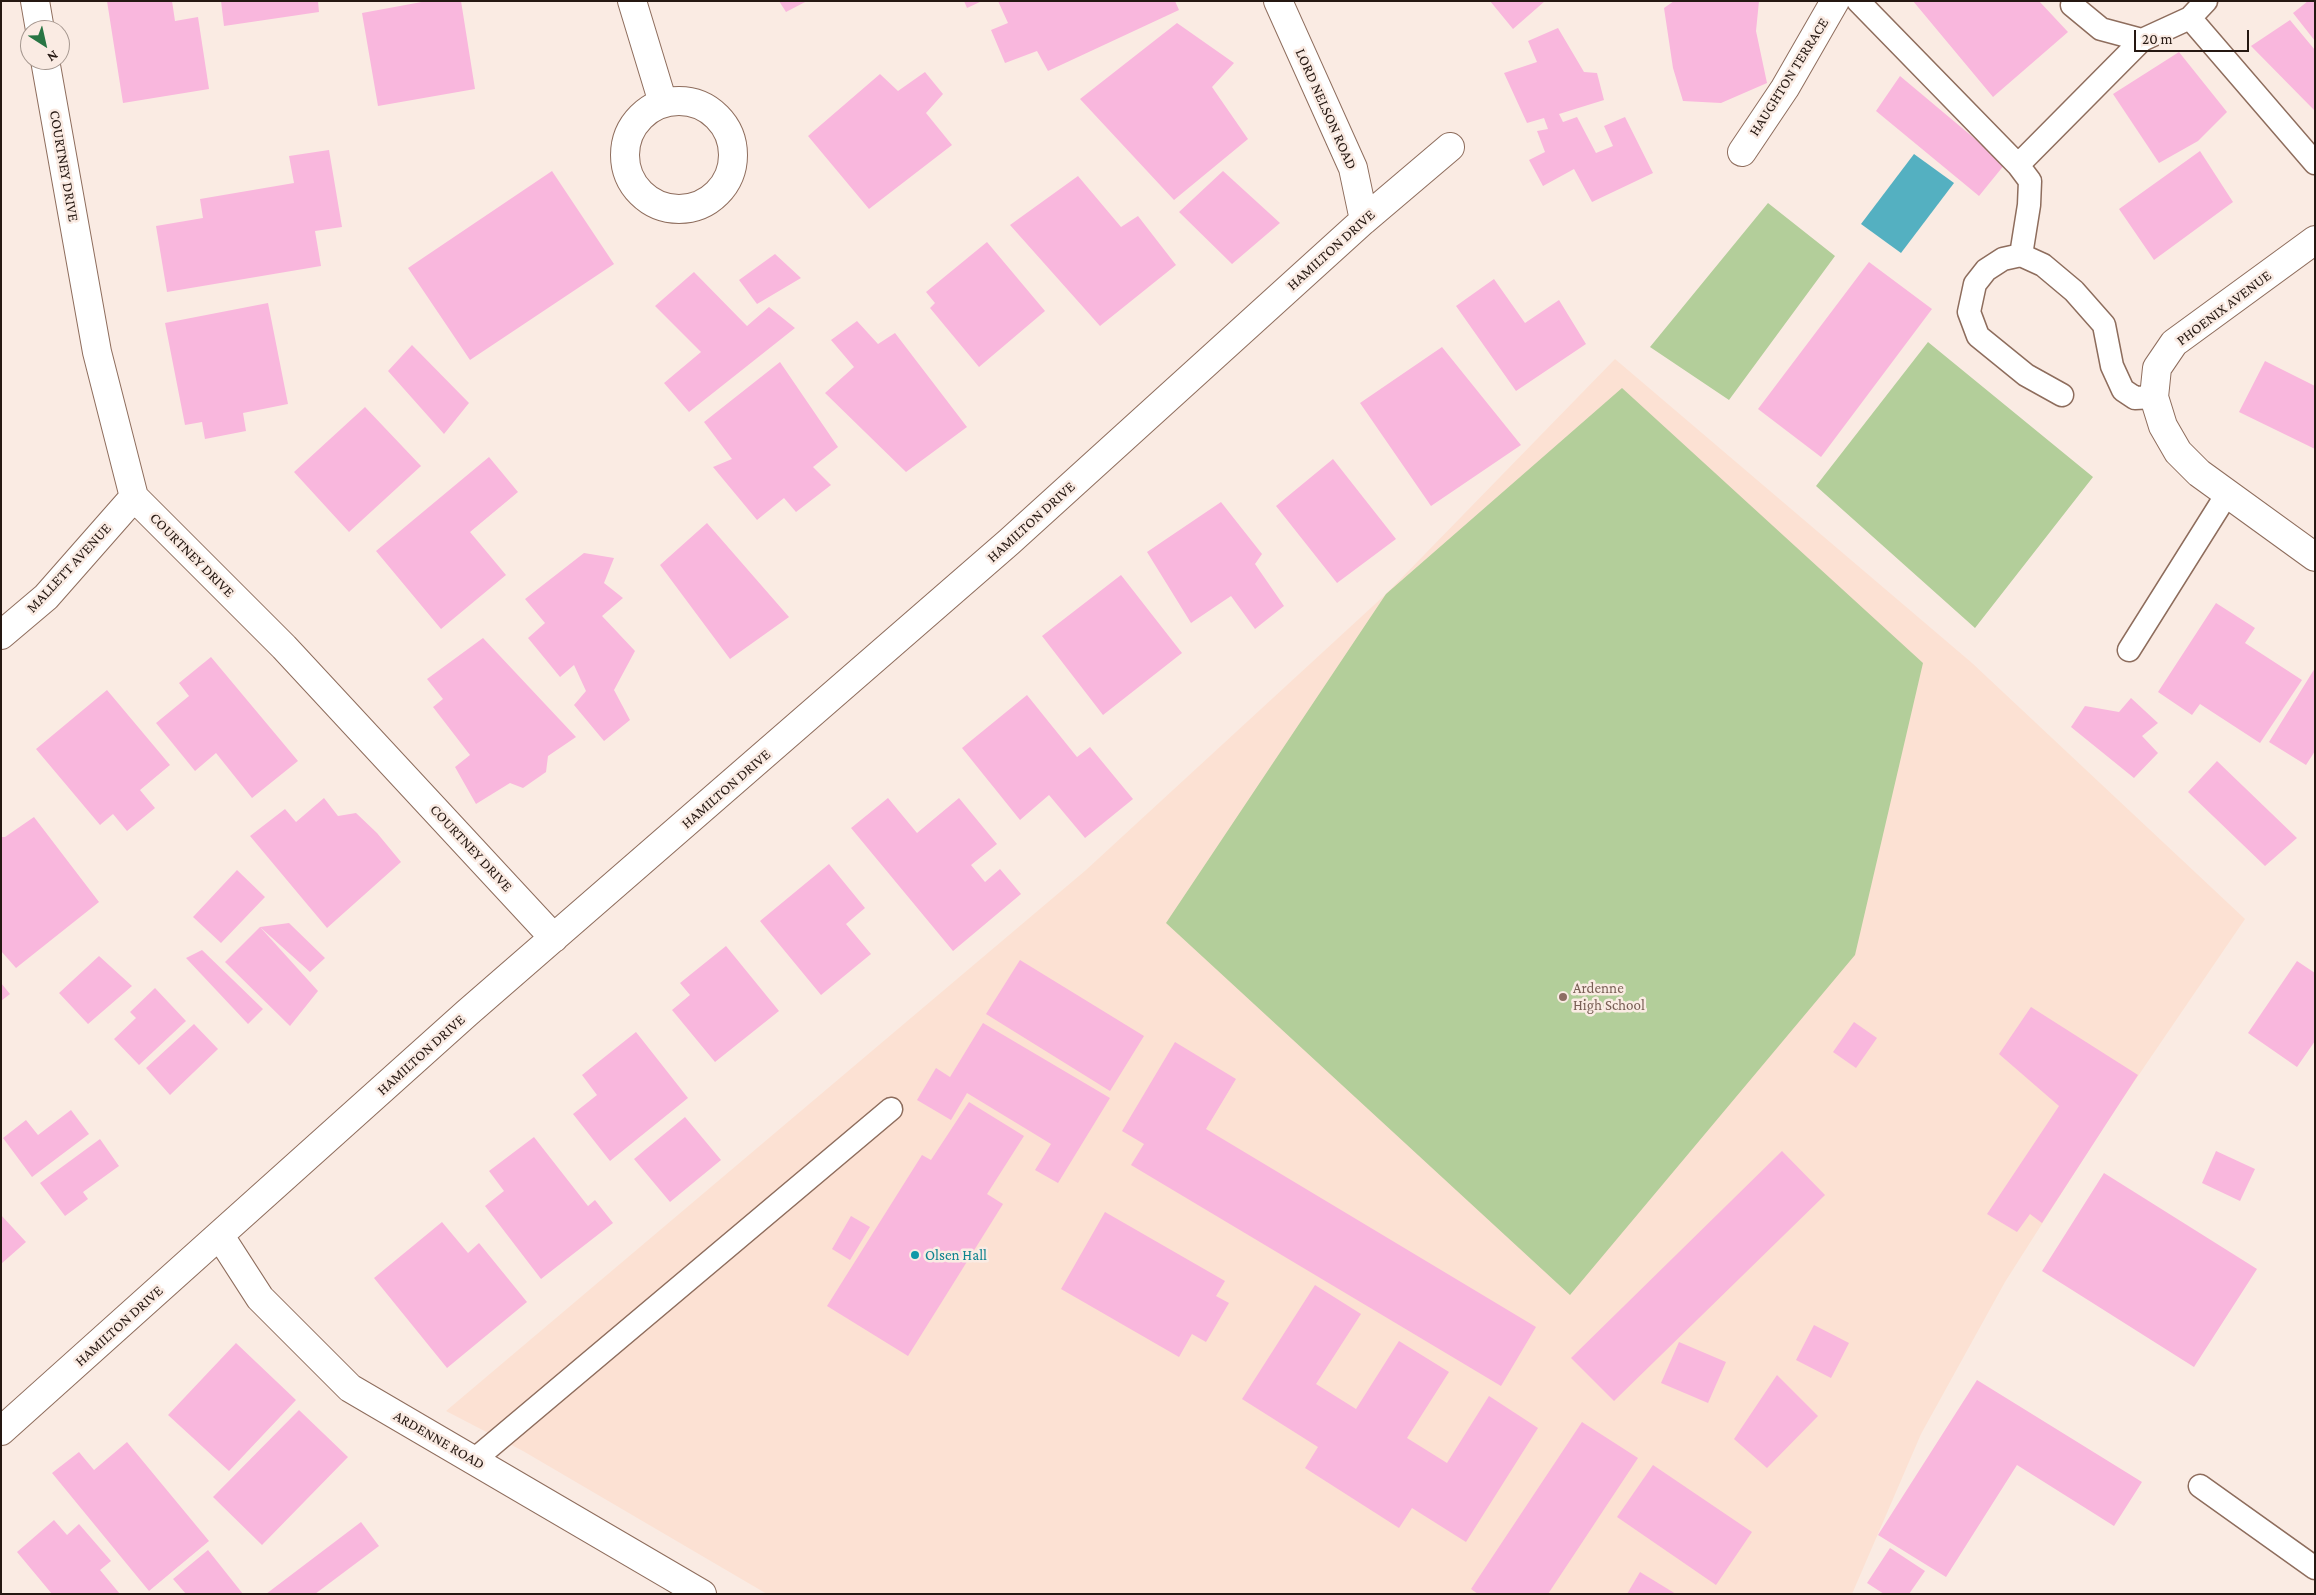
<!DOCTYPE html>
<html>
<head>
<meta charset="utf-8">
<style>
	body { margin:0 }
	#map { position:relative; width:2316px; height:1595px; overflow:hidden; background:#faebe3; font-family:"Crimson Pro",serif }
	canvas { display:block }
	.frame { position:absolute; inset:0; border:2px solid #251812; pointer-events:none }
	.north { position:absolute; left:20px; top:20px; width:50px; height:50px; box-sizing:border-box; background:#faebe3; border:1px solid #a5978f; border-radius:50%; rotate:145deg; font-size:14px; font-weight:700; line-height:20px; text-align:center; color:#251812 }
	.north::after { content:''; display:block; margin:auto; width:18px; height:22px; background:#287544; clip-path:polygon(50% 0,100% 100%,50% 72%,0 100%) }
	.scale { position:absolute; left:2134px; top:30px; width:115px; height:22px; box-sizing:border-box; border:2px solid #251812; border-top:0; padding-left:6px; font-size:15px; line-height:18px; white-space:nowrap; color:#251812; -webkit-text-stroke:4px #faebe3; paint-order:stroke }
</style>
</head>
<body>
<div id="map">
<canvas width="2316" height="1595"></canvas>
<div class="frame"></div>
<div class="north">N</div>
<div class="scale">20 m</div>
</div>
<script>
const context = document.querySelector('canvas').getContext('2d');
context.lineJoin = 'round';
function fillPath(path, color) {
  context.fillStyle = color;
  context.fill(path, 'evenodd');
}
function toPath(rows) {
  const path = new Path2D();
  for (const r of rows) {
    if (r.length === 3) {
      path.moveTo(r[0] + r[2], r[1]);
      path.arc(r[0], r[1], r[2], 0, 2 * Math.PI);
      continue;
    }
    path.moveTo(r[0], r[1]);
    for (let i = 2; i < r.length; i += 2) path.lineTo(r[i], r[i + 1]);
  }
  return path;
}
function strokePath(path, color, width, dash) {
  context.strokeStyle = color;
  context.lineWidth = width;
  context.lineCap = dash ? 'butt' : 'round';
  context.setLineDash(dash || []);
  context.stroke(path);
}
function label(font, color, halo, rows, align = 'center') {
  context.font = font + ' "Crimson Pro",serif';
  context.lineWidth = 5;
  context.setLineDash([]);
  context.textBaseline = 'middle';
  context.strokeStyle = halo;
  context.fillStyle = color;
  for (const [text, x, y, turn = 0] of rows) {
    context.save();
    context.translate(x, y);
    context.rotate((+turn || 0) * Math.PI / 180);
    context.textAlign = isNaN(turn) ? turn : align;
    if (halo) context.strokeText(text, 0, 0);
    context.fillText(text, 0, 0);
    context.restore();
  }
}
const built = toPath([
	[1615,359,1972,663,2245,919,2108,1120,2005,1282,1921,1434,1852,1594,767,1594,523,1451,446,1411,1086,870,1386,594]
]);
const green = toPath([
	[1768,203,1835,256,1729,400,1650,347],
	[1928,342,2093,477,1975,628,1816,486],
	[1622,388,1923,663,1855,955,1570,1295,1166,923,1386,594]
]);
const water = toPath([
	[1914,154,1954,183,1901,253,1861,224]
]);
const building = toPath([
	[107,1,172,1,175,21,198,17,209,89,123,103],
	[221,1,318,1,319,12,224,26],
	[427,1,461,1,475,89,378,106,362,13],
	[779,1,807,1,786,12],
	[964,1,982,1,967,8],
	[998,1,1175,1,1179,10,1048,71,1037,51,1005,63,991,30,1008,23],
	[1490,1,1545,1,1513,29],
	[1674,1,1759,1,1756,31,1767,83,1721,103,1683,101,1673,68,1664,8],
	[1913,1,2039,1,2068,32,1993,97],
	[2308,1,2315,1,2315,41,2293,13],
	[2290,20,2315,50,2315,111,2251,46],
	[1177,23,1234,63,1212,87,1248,139,1174,200,1080,99],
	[1558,28,1584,72,1597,73,1604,100,1559,114,1563,122,1577,117,1596,153,1613,146,1604,126,1625,117,1653,173,1592,202,1574,169,1543,186,1529,160,1545,152,1537,131,1548,129,1544,118,1527,123,1504,73,1537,62,1528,41],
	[2179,52,2227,112,2198,141,2159,163,2113,94],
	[925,72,943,94,926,113,952,145,869,209,808,136,880,74,898,91],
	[1900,76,2005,164,1979,196,1876,111],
	[329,150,342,227,315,231,321,266,167,292,156,226,203,218,200,199,294,183,289,156],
	[2200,151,2233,202,2154,260,2119,209],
	[552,171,614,264,470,360,408,268],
	[1223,171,1280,223,1232,264,1179,212],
	[1078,176,1121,227,1138,216,1176,265,1100,326,1010,225],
	[987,242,1045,311,979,367,930,308,935,303,926,292],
	[775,254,801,278,757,304,739,280],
	[1869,262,1932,309,1821,457,1758,409],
	[694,272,747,326,769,307,795,328,689,412,664,383,701,352,655,306],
	[1494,279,1525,323,1559,300,1586,344,1516,391,1456,306],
	[268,303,288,404,243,413,246,431,205,439,202,422,185,425,165,323],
	[857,321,878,344,895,333,967,427,906,472,825,393,854,367,831,340],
	[412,345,469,403,444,434,388,371],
	[1442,347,1521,445,1431,506,1360,403],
	[2265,361,2315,386,2315,449,2239,412],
	[780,362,838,447,813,467,831,485,796,512,784,498,757,520,713,467,732,459,704,422],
	[365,407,421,466,349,532,294,472],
	[489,457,518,492,470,532,506,575,441,629,376,551],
	[1333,459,1396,539,1337,583,1276,506],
	[1221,502,1262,554,1255,564,1284,606,1255,629,1231,596,1191,623,1147,552],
	[707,523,789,617,730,659,660,565],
	[584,553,614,558,604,583,623,598,602,616,635,651,614,690,630,720,604,741,574,705,586,691,574,665,560,677,528,638,545,623,525,599],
	[1121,575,1182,653,1103,715,1042,636],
	[2216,603,2255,628,2245,643,2302,680,2260,743,2200,704,2192,715,2158,692],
	[483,638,576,737,548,756,546,772,523,788,510,783,476,804,455,767,470,755,433,707,443,699,427,679],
	[211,657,298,761,252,798,216,753,195,771,156,723,189,696,179,683],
	[2315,668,2315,751,2306,765,2269,742],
	[107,690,170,765,140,790,155,808,127,831,113,814,100,825,36,749],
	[1027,695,1077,757,1090,747,1133,799,1085,838,1049,795,1020,820,962,748],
	[2131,698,2158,723,2142,736,2158,753,2134,778,2071,727,2085,706,2119,712],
	[2217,761,2297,838,2265,866,2188,792],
	[324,798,338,816,356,813,377,833,401,862,327,928,250,836,285,809,296,822],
	[888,798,917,833,959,798,997,844,971,865,985,882,1000,869,1021,894,953,951,851,828],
	[34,817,99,902,16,968,1,951,1,837,5,837],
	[829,864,865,908,846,924,871,954,821,995,760,921],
	[237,870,265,897,221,943,193,917],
	[289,923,325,958,310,972,260,927,318,991,290,1026,225,962,260,927],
	[726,946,779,1011,715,1062,672,1010,690,995,680,983],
	[202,950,263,1009,248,1024,186,958],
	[99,956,132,986,88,1024,59,993],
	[1020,960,1144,1036,1110,1091,986,1014],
	[2297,961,2315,973,2315,1041,2297,1067,2248,1033],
	[1,983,10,994,1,1001],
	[155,988,186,1021,139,1065,114,1039,136,1018,130,1012],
	[2031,1007,2138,1075,2042,1223,2030,1214,2017,1232,1987,1214,2059,1106,1999,1054],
	[1854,1022,1877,1038,1856,1068,1833,1052],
	[983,1023,1110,1098,1058,1183,1035,1170,1051,1144,967,1093,951,1120,917,1100,936,1068,950,1077],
	[194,1024,218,1049,170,1095,146,1068],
	[636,1032,688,1098,610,1161,573,1114,597,1095,582,1075],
	[1175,1042,1236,1079,1206,1129,1536,1327,1501,1386,1131,1165,1144,1144,1122,1131],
	[969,1102,1024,1136,987,1194,1003,1204,908,1356,827,1306,922,1155,931,1160],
	[71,1110,89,1134,32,1177,3,1138,26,1120,38,1135],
	[685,1117,721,1160,670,1202,634,1159],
	[534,1137,588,1206,595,1200,613,1223,541,1279,485,1206,504,1191,489,1171],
	[100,1139,119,1166,83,1192,88,1199,65,1216,40,1183],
	[1782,1151,1825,1195,1614,1401,1571,1358],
	[2216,1151,2255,1169,2240,1201,2202,1183],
	[2104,1173,2257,1269,2194,1367,2042,1271],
	[1105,1212,1225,1281,1216,1296,1229,1303,1206,1342,1192,1334,1179,1357,1061,1289],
	[1,1215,26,1242,1,1264],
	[851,1216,870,1227,850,1260,832,1249],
	[442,1222,468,1253,479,1243,527,1302,447,1368,374,1278],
	[1315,1285,1361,1314,1316,1384,1356,1409,1399,1341,1449,1372,1407,1438,1447,1463,1489,1396,1538,1428,1466,1542,1412,1508,1399,1528,1305,1468,1318,1447,1242,1399],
	[1814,1325,1849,1343,1831,1378,1796,1360],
	[1679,1342,1726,1362,1708,1403,1661,1383],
	[236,1343,296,1400,229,1471,168,1415],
	[1777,1375,1818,1416,1767,1468,1734,1439],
	[1977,1380,2142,1482,2114,1526,2017,1465,1946,1577,1878,1535],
	[299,1410,348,1457,262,1545,213,1497],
	[1582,1422,1638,1458,1548,1594,1478,1594,1471,1589],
	[127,1442,209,1541,149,1591,52,1473,79,1452,94,1470],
	[1653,1465,1752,1532,1716,1585,1617,1517],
	[54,1520,67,1535,79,1524,111,1561,100,1570,120,1594,52,1594,17,1552],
	[361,1522,379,1546,315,1594,266,1594],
	[1890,1548,1925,1571,1909,1594,1884,1594,1867,1583],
	[208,1550,243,1594,186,1594,173,1579],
	[1640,1572,1676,1594,1627,1594]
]);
const service = toPath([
	[1858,1,2018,165,2030,181,2029,205,2021,255],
	[2072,5,2101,29,2142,40,2190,18,2206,1],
	[2190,18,2315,163],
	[2018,165,2142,40],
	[2062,395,2026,375,1978,336,1969,312,1975,284,1986,270,2003,259,2021,255,2043,265,2074,291,2104,325,2112,366,2123,390,2135,398,2154,397],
	[2129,650,2227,494],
	[474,1460,891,1109],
	[2200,1486,2315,1568]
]);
const minor = toPath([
	[35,1,40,30],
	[632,1,663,103],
	[1278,1,1353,168,1364,220],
	[45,60,97,352,134,497,284,647,554,938],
	[679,155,54],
	[1742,152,1785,88,1835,1],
	[2315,240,2174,343,2157,368,2154,397,2163,426,2178,452,2199,473,2315,557],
	[1,635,46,597,134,497],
	[220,1236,260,1298,350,1388,702,1594],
	[1,1431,467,1013,1009,542,1364,220,1450,147]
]);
const markers = [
	[1563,997,5,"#8d6e63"],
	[915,1255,5,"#0f9aa8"]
];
const streetNames = [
	["HAUGHTON TERRACE",1789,77,-58],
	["LORD NELSON ROAD",1326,109,66],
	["COURTNEY DRIVE",64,166,80],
	["HAMILTON DRIVE",1331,250,-42],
	["PHOENIX AVENUE",2224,308,-37],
	["HAMILTON DRIVE",1031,522,-42],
	["COURTNEY DRIVE",192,555,45],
	["MALLETT AVENUE",69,568,-47],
	["HAMILTON DRIVE",726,789,-41],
	["COURTNEY DRIVE",471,848,47],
	["HAMILTON DRIVE",421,1055,-42],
	["HAMILTON DRIVE",119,1326,-42],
	["ARDENNE ROAD",439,1440,30]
];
const educationNames = [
	["Ardenne",1573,988],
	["High School",1573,1005]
];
const cultureNames = [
	["Olsen Hall",925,1255]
];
fillPath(built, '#fce1d3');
fillPath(green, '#b3ce9a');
fillPath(water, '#54b0c1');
fillPath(building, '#f9b7dd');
strokePath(service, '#8e6d5d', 25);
strokePath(minor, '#8e6d5d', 30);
strokePath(service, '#fff', 22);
strokePath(minor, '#fff', 28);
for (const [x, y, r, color] of markers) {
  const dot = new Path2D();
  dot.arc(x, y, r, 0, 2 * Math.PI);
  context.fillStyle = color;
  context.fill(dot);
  strokePath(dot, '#faebe3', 2);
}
label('15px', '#251812', '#faebe3', streetNames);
label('15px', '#785e54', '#faebe3', educationNames, 'left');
label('15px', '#0d838f', '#faebe3', cultureNames, 'left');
</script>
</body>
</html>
